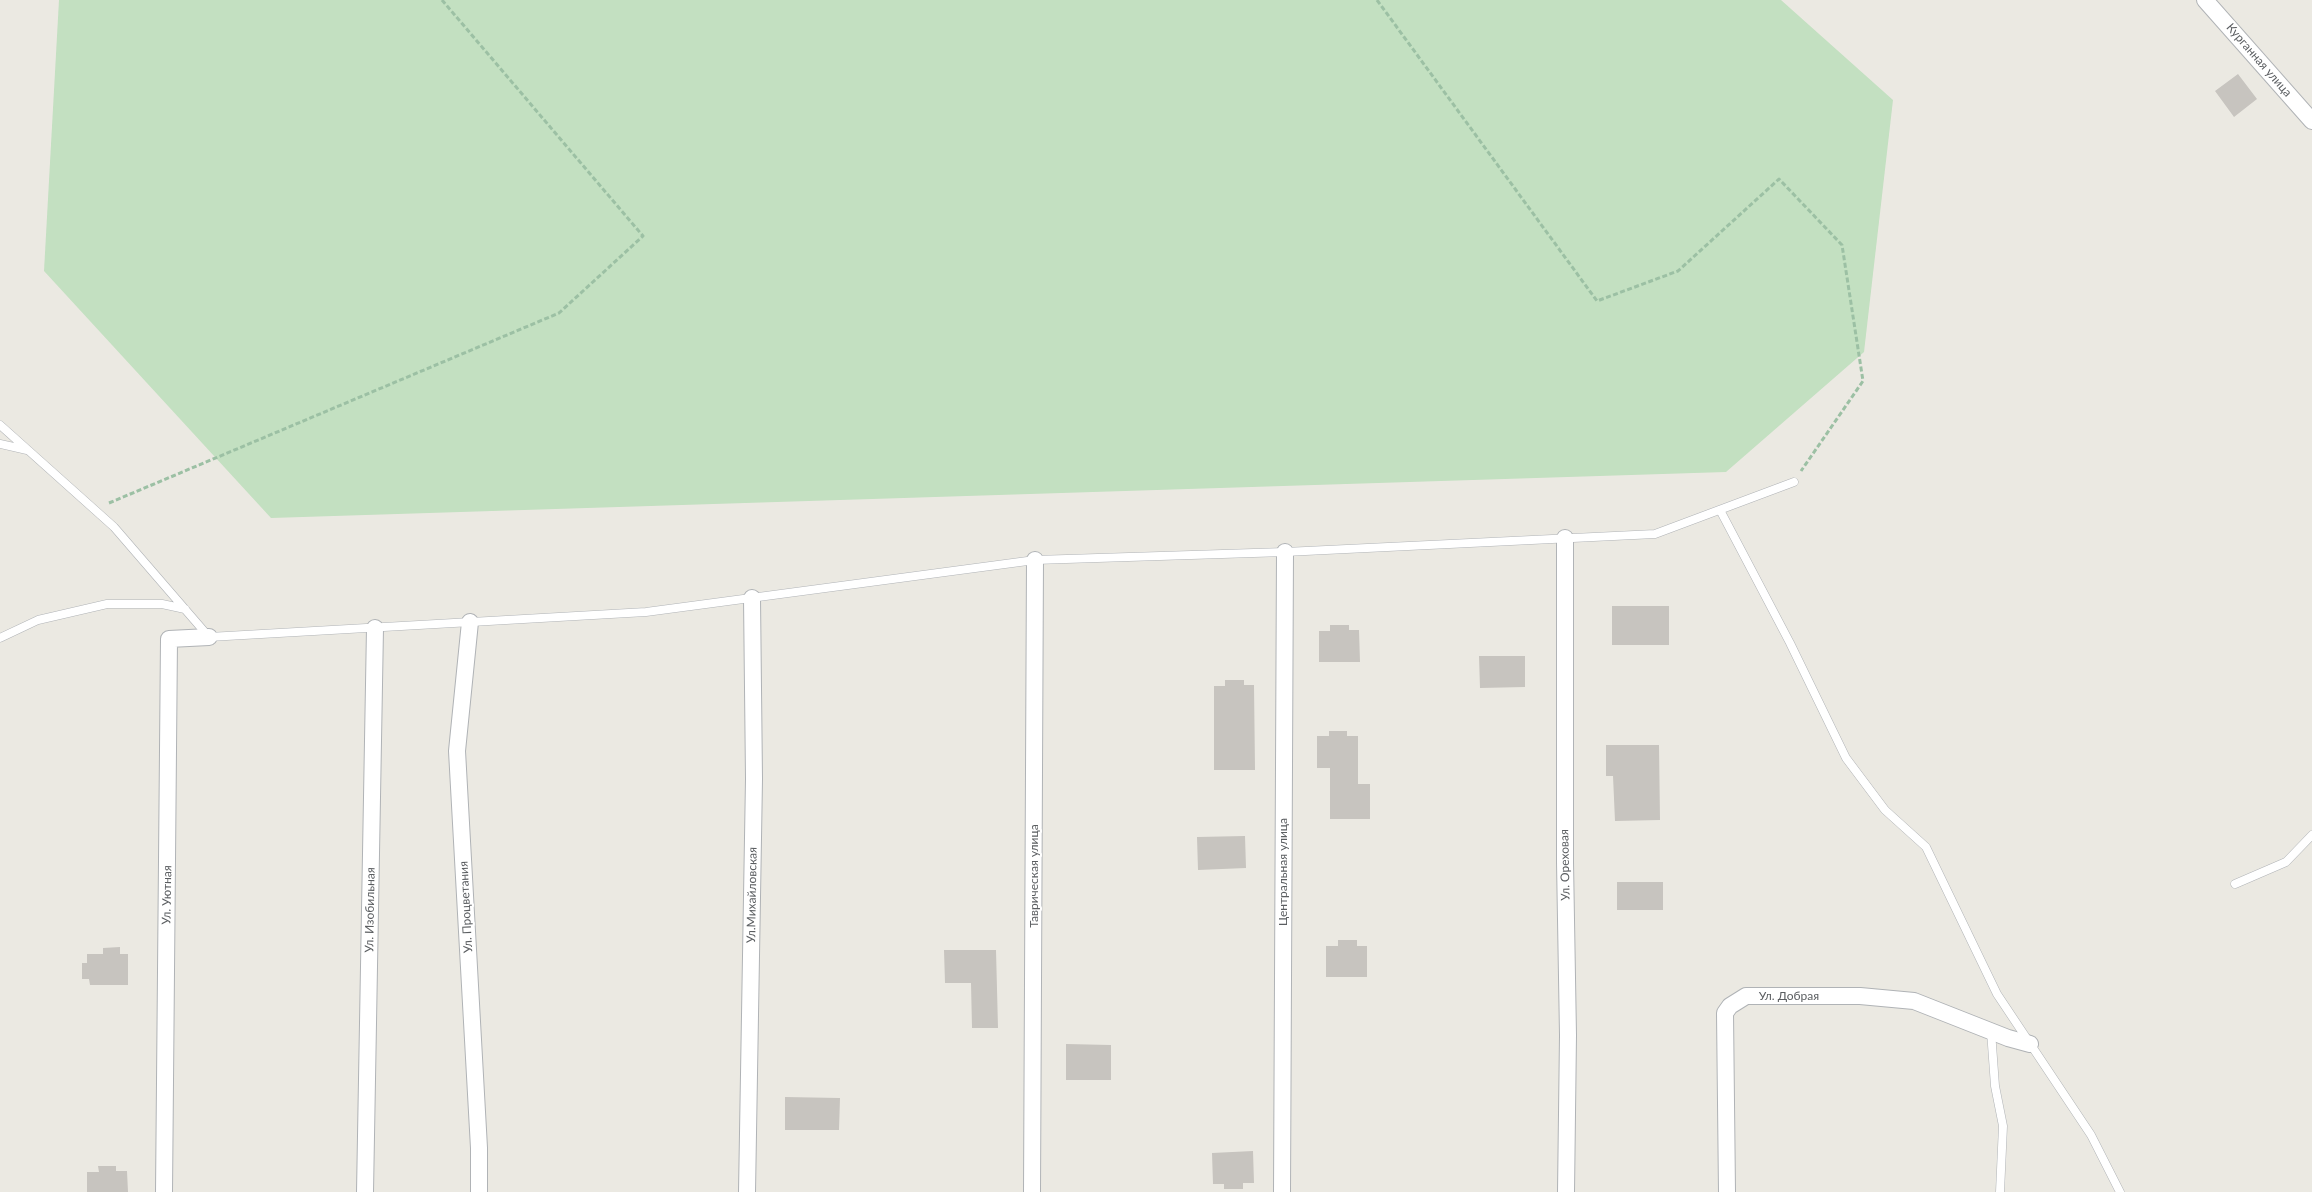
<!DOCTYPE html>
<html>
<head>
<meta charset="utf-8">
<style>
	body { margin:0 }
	canvas { display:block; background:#ebe9e2 }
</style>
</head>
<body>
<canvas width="2312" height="1192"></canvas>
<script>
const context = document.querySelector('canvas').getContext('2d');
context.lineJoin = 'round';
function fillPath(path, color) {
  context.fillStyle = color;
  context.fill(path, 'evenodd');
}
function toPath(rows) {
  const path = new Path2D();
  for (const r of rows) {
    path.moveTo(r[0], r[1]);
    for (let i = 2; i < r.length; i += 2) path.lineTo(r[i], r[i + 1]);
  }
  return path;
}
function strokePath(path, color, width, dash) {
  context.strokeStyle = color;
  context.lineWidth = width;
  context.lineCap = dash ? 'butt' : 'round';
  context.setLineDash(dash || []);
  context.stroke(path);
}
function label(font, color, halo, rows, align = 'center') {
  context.font = font + ' Lato,sans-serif';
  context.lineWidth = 4;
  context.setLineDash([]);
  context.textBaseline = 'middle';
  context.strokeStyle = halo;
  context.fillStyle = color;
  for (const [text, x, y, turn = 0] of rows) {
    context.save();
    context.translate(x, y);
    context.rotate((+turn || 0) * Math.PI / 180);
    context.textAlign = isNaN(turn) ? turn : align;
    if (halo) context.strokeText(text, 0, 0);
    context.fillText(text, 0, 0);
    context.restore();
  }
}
const green = toPath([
	[59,0,1781,0,1893,100,1864,352,1726,472,271,518,44,271]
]);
const building = toPath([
	[2238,74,2257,99,2234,117,2215,91],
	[1612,606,1669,606,1669,645,1612,645],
	[1330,625,1349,625,1349,630,1359,630,1360,662,1319,662,1319,631,1330,631],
	[1479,656,1525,656,1525,687,1480,688],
	[1225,680,1244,680,1244,685,1254,685,1255,770,1214,770,1214,686,1225,686],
	[1329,731,1347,731,1347,736,1358,736,1358,784,1370,784,1370,819,1330,819,1330,768,1317,768,1317,736,1329,736],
	[1606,745,1659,745,1660,820,1615,821,1613,776,1606,776],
	[1245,836,1246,868,1198,870,1197,837],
	[1617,882,1663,882,1663,910,1617,910],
	[1338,940,1357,940,1357,946,1367,946,1367,977,1326,977,1326,946,1338,946],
	[120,947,120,954,128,954,128,985,90,985,89,979,82,979,82,963,87,963,87,954,103,954,103,948],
	[944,950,996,950,998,1028,972,1028,971,983,945,983],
	[1066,1044,1111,1045,1111,1080,1066,1080],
	[785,1097,840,1098,839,1130,785,1130],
	[1253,1151,1254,1183,1243,1183,1243,1189,1224,1189,1224,1184,1213,1184,1212,1153],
	[98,1166,116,1166,116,1171,127,1171,128,1192,87,1192,87,1172,99,1172]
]);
const path = toPath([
	[1377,0,1597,301,1678,271,1779,179,1842,245,1863,381,1801,471],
	[109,503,559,313,643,236,442,0]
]);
const lane = toPath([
	[0,425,114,527,209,637,646,612,1035,560,1285,552,1655,534,1794,482],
	[0,444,27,450],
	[1720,510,1790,643,1846,758,1885,810,1926,847,1997,994,2091,1135,2120,1192],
	[0,638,38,620,107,604,162,604,185,609],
	[2235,884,2286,862,2312,835],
	[1991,1031,1995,1086,2003,1126,2000,1192]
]);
const street = toPath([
	[2205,0,2312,121],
	[1565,538,1565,862,1568,1035,1566,1192],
	[470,622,457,751,479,1148,479,1192],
	[164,1192,169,639,209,637],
	[365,1192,375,628],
	[747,1192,754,779,752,598],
	[1032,1192,1035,560],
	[1282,1192,1285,552],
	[1727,1192,1725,1013,1730,1006,1746,996,1860,996,1914,1001,2008,1038,2030,1044]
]);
const streetNames = [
	["Курганная улица",2259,60,49],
	["Ул. Ореховая",1565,865,-91],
	["Центральная улица",1283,872,-90],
	["Таврическая улица",1034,876,-90],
	["Ул. Уютная",167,895,-89],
	["Ул.Михайловская",752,895,-89],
	["Ул. Процветания",466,907,-93],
	["Ул. Изобильная",370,910,-89],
	["Ул. Добрая",1789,996]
];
fillPath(green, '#c3e0c1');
fillPath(building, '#c7c4bf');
strokePath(lane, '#b0b3b6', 9);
strokePath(street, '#b0b3b6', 18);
strokePath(path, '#9cc0a4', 3, [5, 2.5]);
strokePath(lane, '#fff', 8);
strokePath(street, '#fff', 16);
label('12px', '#5b5e61', '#fff', streetNames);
</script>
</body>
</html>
